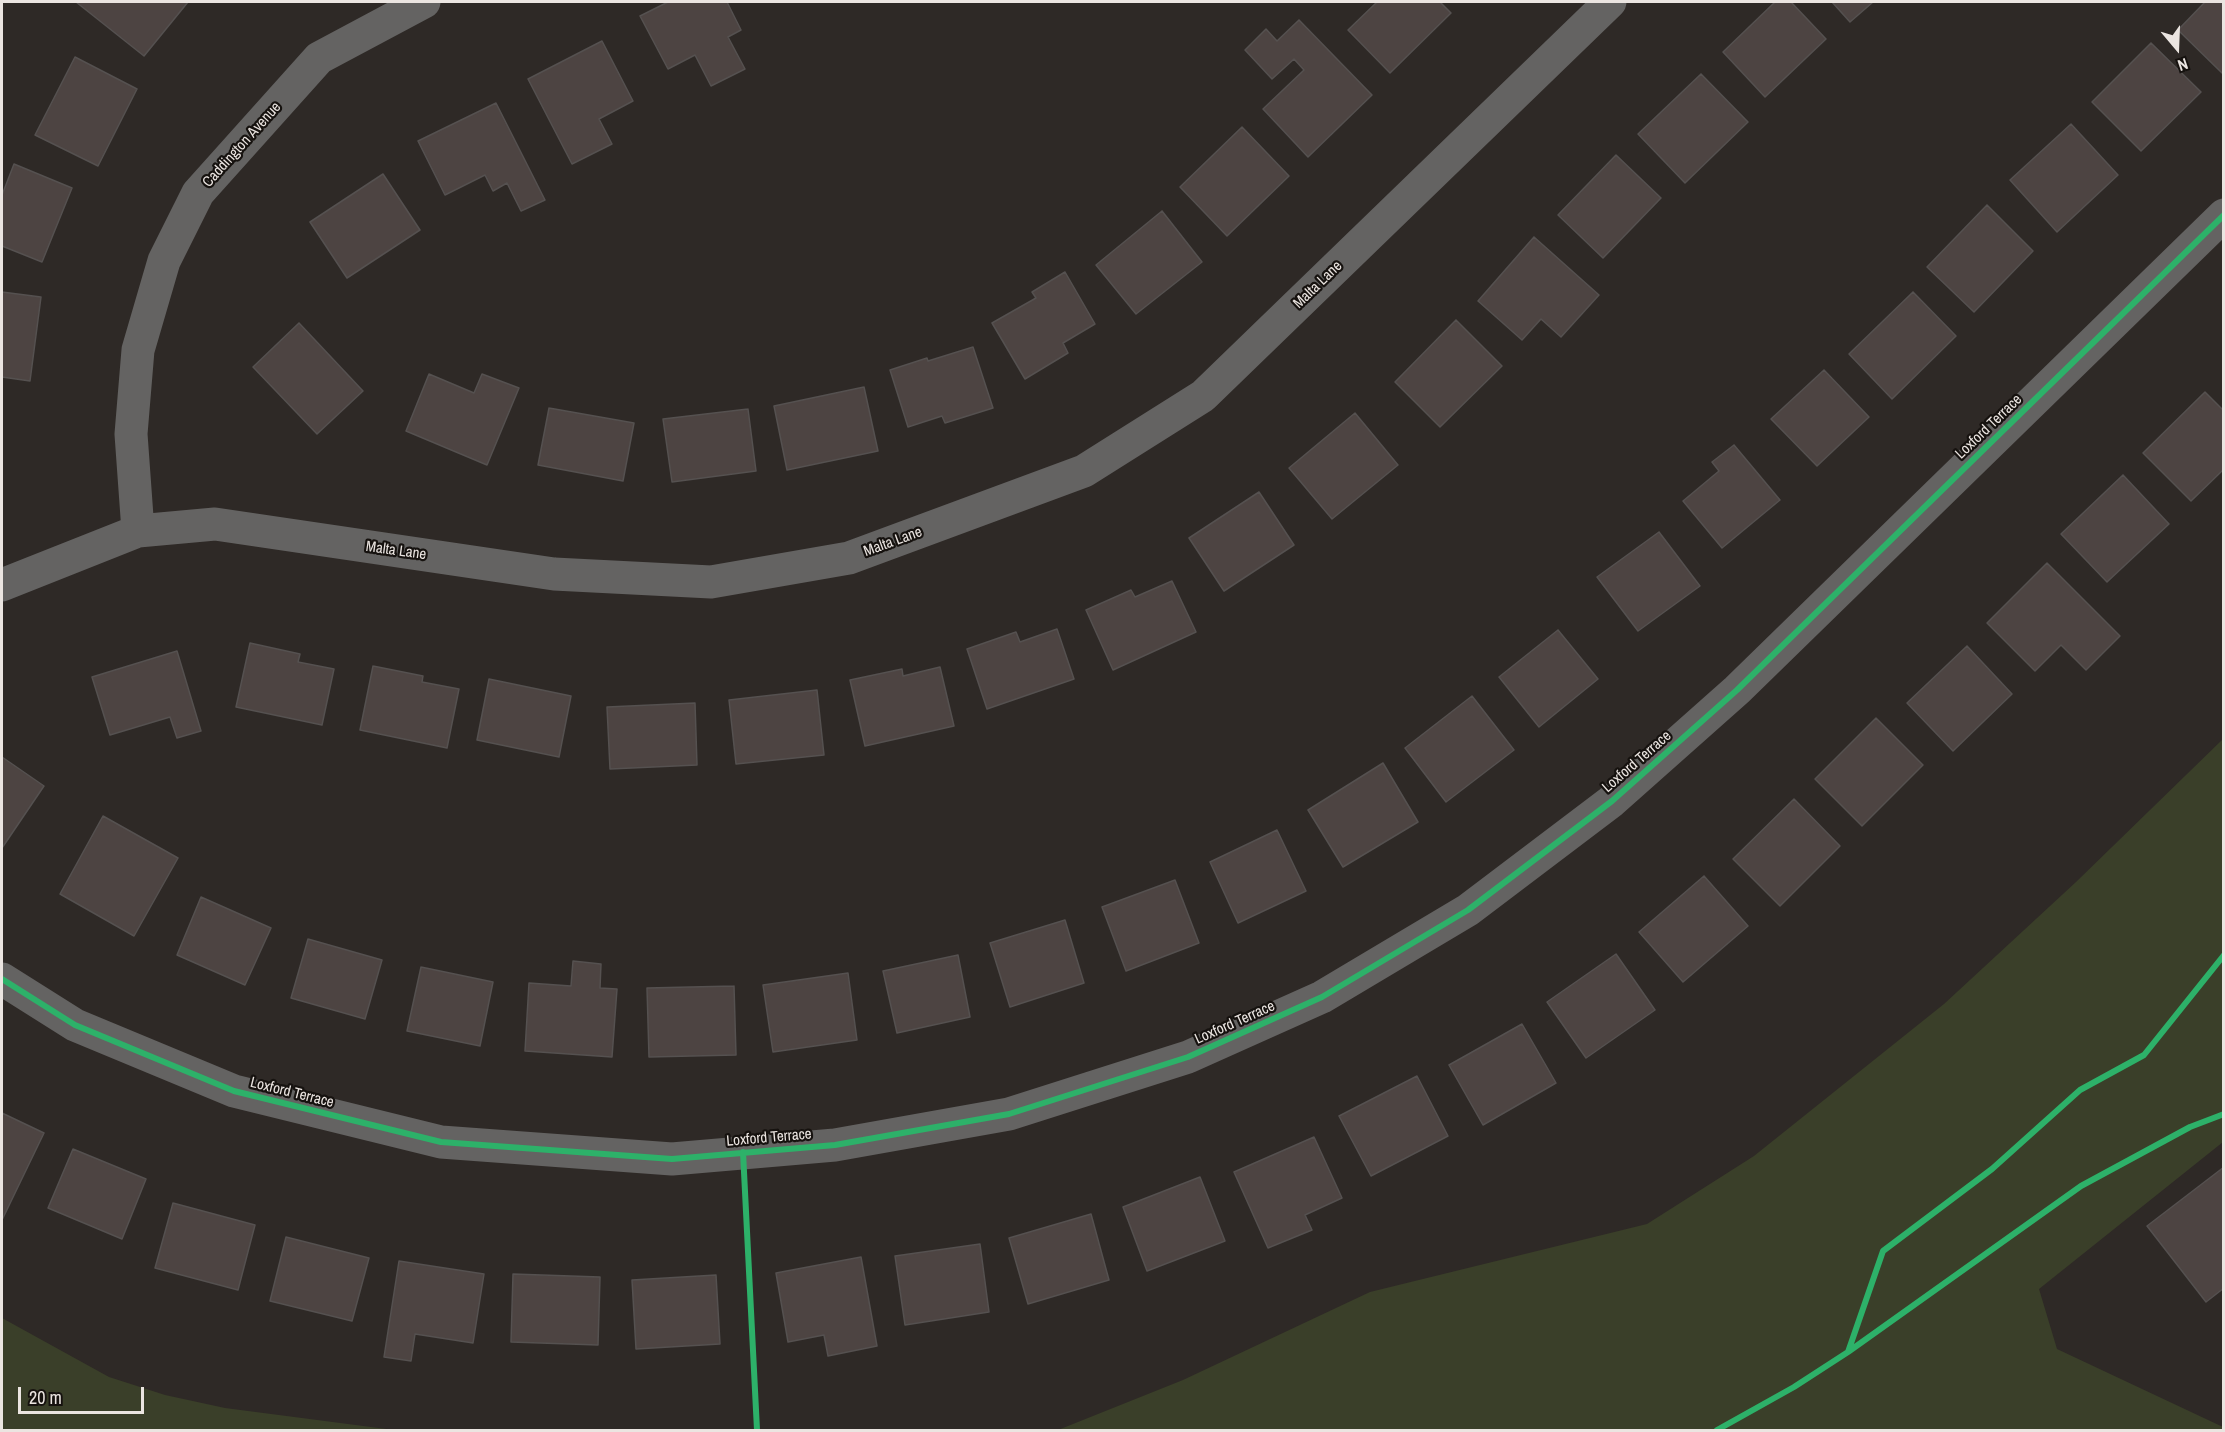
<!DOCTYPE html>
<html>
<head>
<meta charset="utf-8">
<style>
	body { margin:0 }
	#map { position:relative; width:2225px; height:1432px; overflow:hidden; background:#2e2926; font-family:"Archivo Narrow",sans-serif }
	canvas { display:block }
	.frame { position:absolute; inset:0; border:3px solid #ebe5e1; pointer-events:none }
	.north { position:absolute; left:2147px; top:18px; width:60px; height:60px; -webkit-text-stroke:4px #16120f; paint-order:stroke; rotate:161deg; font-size:16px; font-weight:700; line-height:24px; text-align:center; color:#ebe5e1 }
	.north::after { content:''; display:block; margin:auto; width:21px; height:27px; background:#ebe5e1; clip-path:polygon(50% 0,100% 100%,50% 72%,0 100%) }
	.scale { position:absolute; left:18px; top:1387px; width:126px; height:27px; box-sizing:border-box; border:3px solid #ebe5e1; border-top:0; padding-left:8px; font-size:18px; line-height:21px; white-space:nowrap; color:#ebe5e1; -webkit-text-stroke:4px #16120f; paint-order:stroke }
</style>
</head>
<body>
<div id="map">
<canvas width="2225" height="1432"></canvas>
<div class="frame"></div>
<div class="north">N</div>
<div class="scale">20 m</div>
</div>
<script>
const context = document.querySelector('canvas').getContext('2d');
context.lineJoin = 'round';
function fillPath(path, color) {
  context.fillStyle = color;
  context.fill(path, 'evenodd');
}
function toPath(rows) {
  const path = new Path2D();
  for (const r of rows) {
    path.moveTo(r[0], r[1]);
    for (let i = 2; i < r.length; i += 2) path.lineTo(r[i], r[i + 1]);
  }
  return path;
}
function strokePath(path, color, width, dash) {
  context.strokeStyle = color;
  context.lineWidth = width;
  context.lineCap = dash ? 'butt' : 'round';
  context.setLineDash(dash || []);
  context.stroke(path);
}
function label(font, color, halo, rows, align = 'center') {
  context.font = font + ' "Archivo Narrow",sans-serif';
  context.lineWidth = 4.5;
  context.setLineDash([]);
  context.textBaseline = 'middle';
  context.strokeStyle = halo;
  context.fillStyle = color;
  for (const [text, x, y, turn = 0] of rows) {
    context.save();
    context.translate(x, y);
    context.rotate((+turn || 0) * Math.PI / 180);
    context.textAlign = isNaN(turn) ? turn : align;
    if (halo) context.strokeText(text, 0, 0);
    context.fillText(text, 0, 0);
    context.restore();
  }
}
const green = toPath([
	[2223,739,2223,1142,2039,1289,2057,1349,2223,1427,2223,1430,1058,1430,1183,1380,1370,1292,1647,1224,1754,1156,1944,1004,2076,882],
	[2,1318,109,1377,165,1395,225,1408,394,1430,2,1430]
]);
const building = toPath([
	[76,2,188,2,144,56,76,2],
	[668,2,727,2,741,30,728,37,745,69,711,86,695,55,668,69,640,16,668,2],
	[1377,2,1440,2,1451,13,1390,73,1348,30,1377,2],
	[1775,2,1791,2,1826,39,1765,97,1723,52,1775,2],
	[1832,2,1873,2,1850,22,1832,2],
	[2205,2,2224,2,2224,71,2222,73,2178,30,2205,2],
	[1299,20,1372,95,1308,157,1263,109,1304,70,1294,59,1272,79,1245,50,1266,29,1277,41,1299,20],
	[602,41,633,101,599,119,612,144,572,164,528,79,602,41],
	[2151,43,2201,92,2141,151,2092,102,2151,43],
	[75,57,137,89,98,166,35,135,75,57],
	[1701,74,1748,122,1685,183,1638,134,1701,74],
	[496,103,545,200,521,211,507,183,493,191,485,175,445,195,418,141,496,103],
	[2071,124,2118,175,2057,232,2010,180,2071,124],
	[1242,127,1289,176,1227,236,1180,187,1242,127],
	[1616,155,1661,198,1603,258,1558,215,1616,155],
	[14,164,72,188,42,262,2,246,2,195,14,164],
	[383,174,420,230,347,278,310,222,383,174],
	[1987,205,2033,251,1974,312,1927,267,1987,205],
	[1162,211,1202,262,1136,314,1096,265,1162,211],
	[1534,237,1599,295,1561,337,1541,319,1522,340,1478,301,1534,237],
	[1065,272,1095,324,1063,343,1068,353,1025,379,992,323,1036,298,1032,292,1065,272],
	[2,292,41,297,30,381,2,377,2,292],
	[1913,292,1956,336,1892,399,1849,354,1913,292],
	[1456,320,1502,366,1440,427,1395,382,1456,320],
	[299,323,363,391,317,434,253,367,299,323],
	[973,347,993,408,945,423,942,416,908,427,890,370,927,358,928,361,973,347],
	[1824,370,1869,417,1817,466,1771,419,1824,370],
	[429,374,474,393,482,374,519,388,487,465,406,431,429,374],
	[864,387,878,451,787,470,774,406,864,387],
	[2205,392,2224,411,2224,469,2191,501,2143,453,2205,392],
	[549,408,634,423,623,481,538,465,549,408],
	[748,409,756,471,672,482,663,419,748,409],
	[1355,413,1398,465,1332,519,1289,468,1355,413],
	[1734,445,1780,500,1722,548,1683,501,1719,471,1712,462,1734,445],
	[2123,475,2169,524,2107,582,2061,534,2123,475],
	[1259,492,1294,545,1224,591,1189,538,1259,492],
	[1659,532,1700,586,1638,631,1597,577,1659,532],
	[2047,563,2120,636,2086,670,2061,645,2035,671,1987,623,2047,563],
	[1172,581,1196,632,1113,670,1086,610,1131,590,1135,597,1172,581],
	[1057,629,1074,679,987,709,967,649,1016,632,1020,642,1057,629],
	[1558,630,1598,679,1539,727,1499,677,1558,630],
	[250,643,300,654,298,662,334,669,322,725,236,707,250,643],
	[1967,646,2012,694,1953,751,1907,703,1967,646],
	[177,651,201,731,177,738,170,717,110,735,92,677,177,651],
	[373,666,423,676,422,682,459,689,447,748,360,730,373,666],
	[940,667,954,726,865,746,850,680,902,669,903,676,940,667],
	[489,679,571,696,559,757,477,740,489,679],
	[817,690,824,755,736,764,729,700,817,690],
	[1472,696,1514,750,1446,802,1405,748,1472,696],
	[695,703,697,765,610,769,607,707,695,703],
	[1876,718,1923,765,1862,826,1815,779,1876,718],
	[2,757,44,786,2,848,2,757],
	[1383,763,1418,822,1343,867,1308,810,1383,763],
	[1794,799,1840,846,1780,906,1733,859,1794,799],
	[103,816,178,858,134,936,60,894,103,816],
	[1277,830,1306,891,1238,923,1210,862,1277,830],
	[1704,876,1748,926,1683,982,1639,932,1704,876],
	[1175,880,1199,943,1126,971,1102,907,1175,880],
	[201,897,271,928,245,985,177,955,201,897],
	[1065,920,1084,983,1010,1007,990,943,1065,920],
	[308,939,382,960,365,1019,291,998,308,939],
	[1616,954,1655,1010,1586,1058,1547,1002,1616,954],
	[958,955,970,1017,897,1033,883,971,958,955],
	[573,961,601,964,600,988,617,989,612,1057,525,1051,529,983,571,986,573,961],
	[421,967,493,982,480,1046,407,1031,421,967],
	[848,973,857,1040,773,1052,763,985,848,973],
	[734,986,736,1055,649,1057,647,988,734,986],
	[1522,1024,1556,1083,1483,1125,1449,1065,1522,1024],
	[1417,1076,1448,1136,1371,1176,1339,1116,1417,1076],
	[2,1113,44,1133,2,1220,2,1113],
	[1314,1137,1342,1198,1305,1215,1312,1230,1268,1248,1234,1172,1314,1137],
	[73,1149,146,1179,122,1239,48,1208,73,1149],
	[2224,1167,2224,1288,2206,1302,2147,1226,2224,1167],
	[1200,1177,1225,1241,1147,1271,1123,1207,1200,1177],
	[173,1203,255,1225,238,1290,155,1268,173,1203],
	[1091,1214,1109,1280,1028,1304,1009,1238,1091,1214],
	[286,1237,369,1258,352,1321,270,1301,286,1237],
	[980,1244,989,1312,905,1325,895,1256,980,1244],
	[861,1257,877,1346,828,1356,824,1335,788,1342,776,1273,861,1257],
	[399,1261,484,1274,473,1343,415,1334,411,1361,384,1357,399,1261],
	[513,1274,600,1277,598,1345,511,1342,513,1274],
	[716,1275,720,1344,636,1349,632,1280,716,1275]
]);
const street = toPath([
	[138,531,131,434,138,350,164,261,198,193,319,58,424,2],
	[2,585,138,531,215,524,554,574,711,582,849,558,1084,471,1203,396,1610,2],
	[2,979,75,1025,234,1091,441,1142,672,1159,835,1145,1009,1114,1188,1057,1322,997,1468,910,1612,801,1737,690,2224,215]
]);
const cycleway = toPath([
	[2,979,75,1025,234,1091,441,1142,672,1159,835,1145,1009,1114,1188,1057,1322,997,1468,910,1612,801,1737,690,2224,215],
	[743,1152,757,1430],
	[1848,1352,1883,1251,1992,1169,2080,1090,2144,1055,2224,955],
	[1717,1430,1794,1387,1848,1352,2081,1186,2190,1127,2224,1114]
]);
const streetNames = [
	["Caddington Avenue",242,145,-48],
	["Malta Lane",1318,285,-44],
	["Loxford Terrace",1989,427,-44],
	["Malta Lane",893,542,-20],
	["Malta Lane",396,551,8],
	["Loxford Terrace",1637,762,-41],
	["Loxford Terrace",1235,1023,-24],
	["Loxford Terrace",292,1093,14],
	["Loxford Terrace",769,1138,-5]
];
fillPath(green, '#3a3f29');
fillPath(building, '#4d4442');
strokePath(building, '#555150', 1.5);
strokePath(street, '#646362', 33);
strokePath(cycleway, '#2db169', 6);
label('15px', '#ebe5e1', '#16120f', streetNames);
</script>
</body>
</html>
